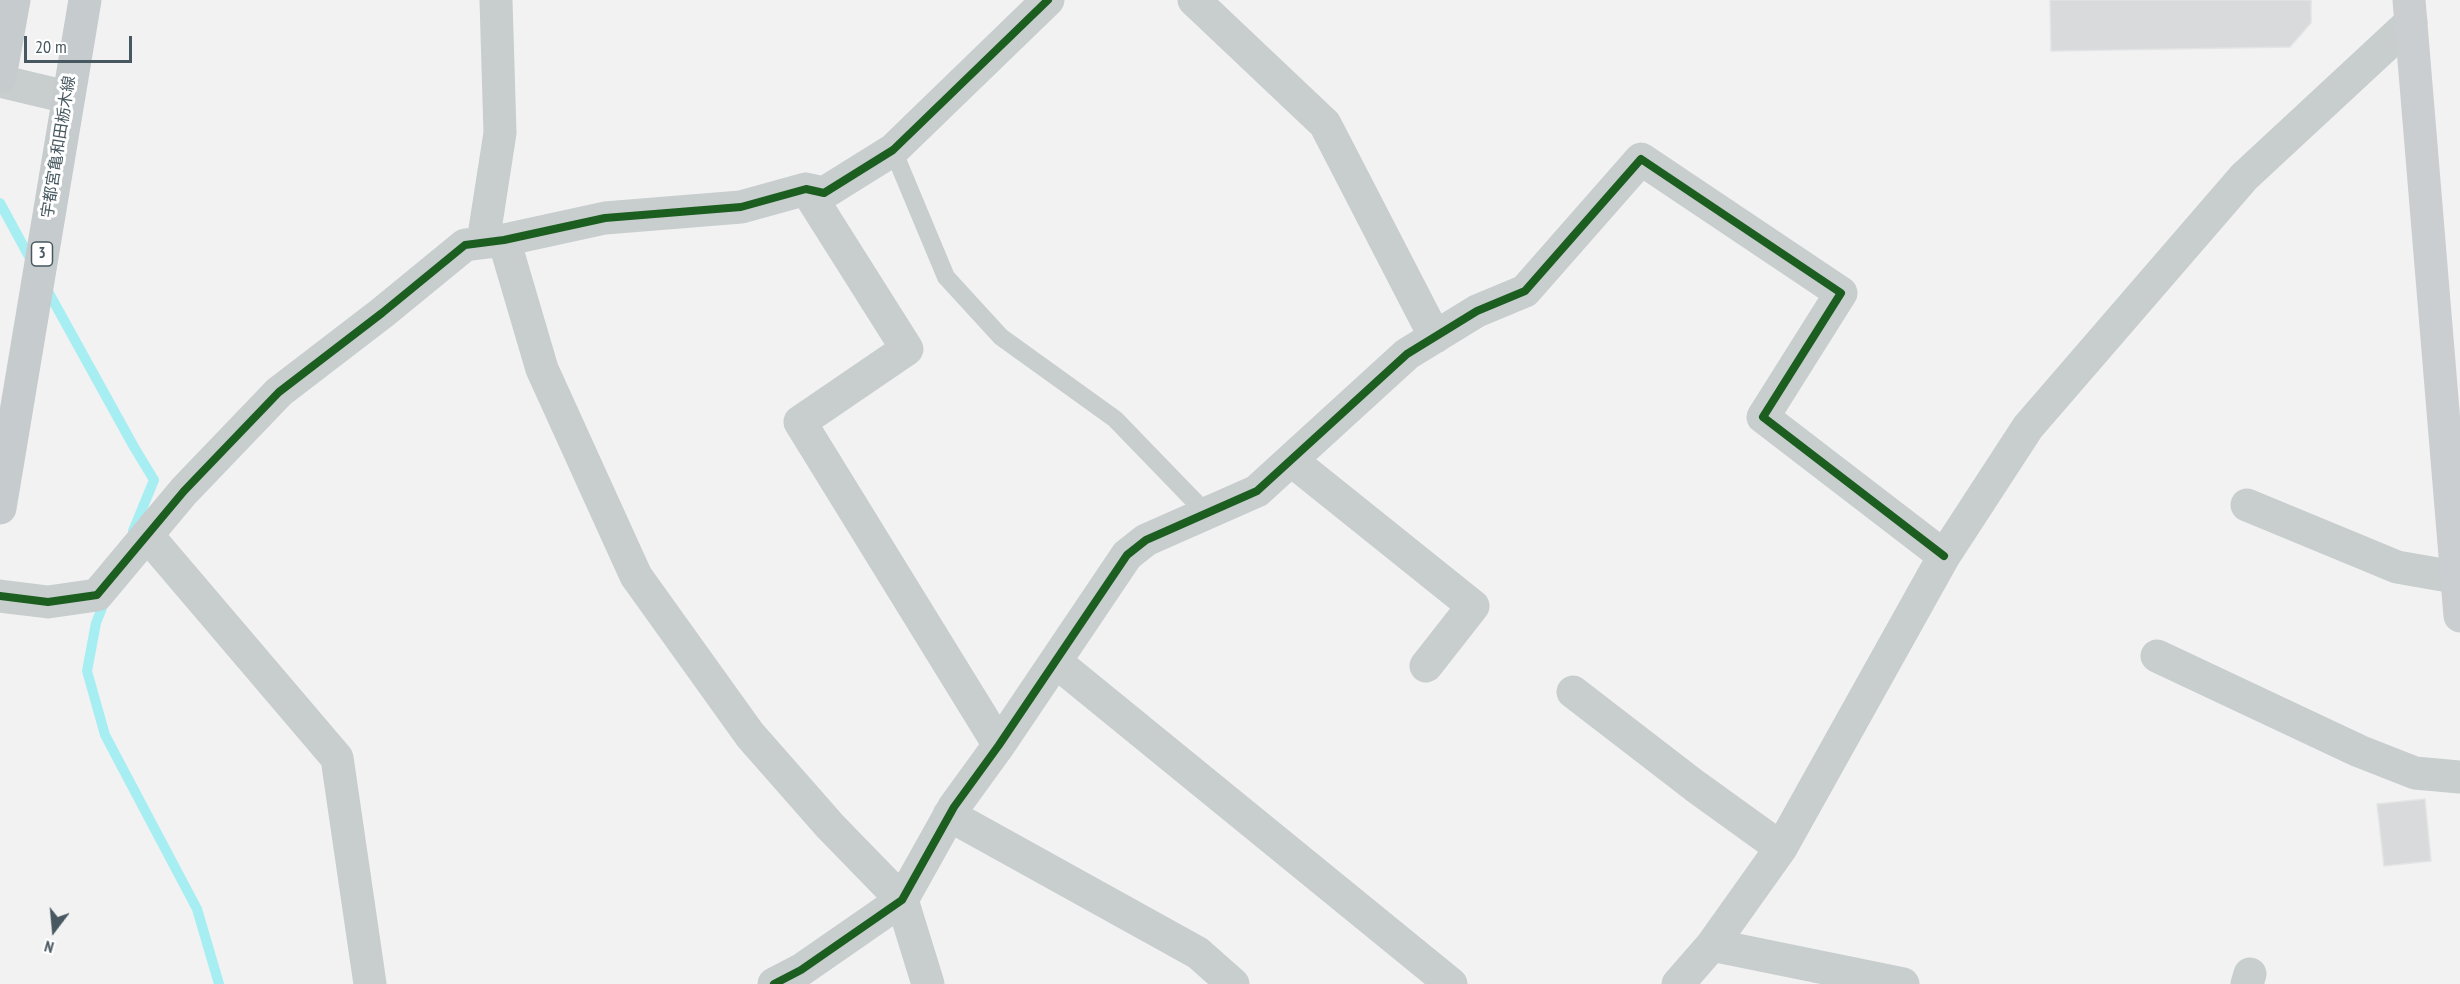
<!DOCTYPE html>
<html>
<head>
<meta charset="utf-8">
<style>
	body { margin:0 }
	#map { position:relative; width:2460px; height:984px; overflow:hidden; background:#f2f2f2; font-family:"PT Sans Narrow",sans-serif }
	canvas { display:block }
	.north { position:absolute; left:24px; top:900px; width:60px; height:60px; -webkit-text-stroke:4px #fff; paint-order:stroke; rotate:196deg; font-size:16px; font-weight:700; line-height:24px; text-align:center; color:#475860 }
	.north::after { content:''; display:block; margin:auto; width:21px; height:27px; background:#475860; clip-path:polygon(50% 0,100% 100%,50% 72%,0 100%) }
	.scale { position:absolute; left:24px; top:36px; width:108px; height:27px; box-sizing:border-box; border:3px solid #475860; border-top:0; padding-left:8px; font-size:18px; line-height:21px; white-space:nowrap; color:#475860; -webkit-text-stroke:4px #fff; paint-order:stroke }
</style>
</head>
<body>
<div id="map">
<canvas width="2460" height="984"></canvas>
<div class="north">N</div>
<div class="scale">20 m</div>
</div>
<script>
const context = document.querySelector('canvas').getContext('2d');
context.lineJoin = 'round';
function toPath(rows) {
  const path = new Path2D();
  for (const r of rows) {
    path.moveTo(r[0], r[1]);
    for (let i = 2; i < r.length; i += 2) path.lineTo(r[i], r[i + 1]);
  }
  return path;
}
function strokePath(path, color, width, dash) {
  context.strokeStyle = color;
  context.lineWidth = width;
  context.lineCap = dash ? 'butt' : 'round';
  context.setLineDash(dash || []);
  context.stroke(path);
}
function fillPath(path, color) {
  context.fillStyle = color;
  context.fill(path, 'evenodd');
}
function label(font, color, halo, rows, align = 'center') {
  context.font = font + ' "PT Sans Narrow","Noto Sans JP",sans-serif';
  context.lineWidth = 6;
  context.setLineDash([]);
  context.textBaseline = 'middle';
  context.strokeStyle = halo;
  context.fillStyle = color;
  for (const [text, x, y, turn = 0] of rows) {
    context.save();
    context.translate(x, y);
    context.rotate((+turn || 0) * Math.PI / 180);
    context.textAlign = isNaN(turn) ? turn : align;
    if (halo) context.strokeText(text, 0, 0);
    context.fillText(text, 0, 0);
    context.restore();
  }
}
const stream = toPath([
	[0,203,32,262],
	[45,286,134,447,154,480,133,531],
	[106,598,96,623,87,671,105,735,197,909,219,984]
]);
const building = toPath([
	[2050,0,2311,0,2311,23,2290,47,2051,51,2050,0],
	[2425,799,2431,861,2384,866,2377,804,2425,799]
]);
const lane = toPath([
	[893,150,946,277,1001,337,1115,419,1206,513]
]);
const street = toPath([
	[1194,0,1325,124,1435,337],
	[0,81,67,97],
	[806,189,907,349,800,422,999,745],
	[504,240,542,369,636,576,750,735,830,826,902,900,928,984],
	[483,242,500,133,496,0],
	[1291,460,1473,606,1426,666],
	[2247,505,2397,567,2460,578],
	[147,535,337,758,370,984],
	[0,596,48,602,97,595,184,491,279,392,382,313,465,245,504,240,605,218,741,207,806,189,824,193,893,150,1048,0],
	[2157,656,2359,751,2415,773,2460,777],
	[1056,662,1451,984],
	[1573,692,1695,786,1781,848],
	[949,815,1198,953,1233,984],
	[1712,945,1903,984],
	[774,984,801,970,902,900,954,807,999,745,1127,555,1146,540,1257,491,1407,354,1477,311,1525,291,1641,159,1841,293,1763,417,1944,556],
	[1678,984,1712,945,1781,848,1944,556,2028,427,2244,177,2411,22],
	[2247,984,2250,974]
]);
const secondary = toPath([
	[2409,0,2460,616]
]);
const primary = toPath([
	[0,77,14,0],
	[0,508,85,0]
]);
const cycleway = toPath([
	[0,596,48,602,97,595,184,491,279,392,382,313,465,245,504,240,605,218,741,207,806,189,824,193,893,150,1048,0],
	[774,984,801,970,902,900,954,807,999,745,1127,555,1146,540,1257,491,1407,354,1477,311,1525,291,1641,159,1841,293,1763,417,1944,556]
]);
const shields = [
	[42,254,21]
];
const shieldNames = [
	["3",42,254]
];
const streetNames = [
	["宇都宮亀和田栃木線",59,147,-81]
];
strokePath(stream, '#a7eef3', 10);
fillPath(building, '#d8dadb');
strokePath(building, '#e3e4e5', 1.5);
strokePath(lane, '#c8cdce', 18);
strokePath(street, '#c8cdce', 33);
strokePath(secondary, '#caced0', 33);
strokePath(primary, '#c6cbcd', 33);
strokePath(cycleway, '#1b5e20', 8);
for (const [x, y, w] of shields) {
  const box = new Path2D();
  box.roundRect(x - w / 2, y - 12, w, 24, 4.5);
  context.fillStyle = '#fff';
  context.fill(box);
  strokePath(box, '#475860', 1.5);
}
label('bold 15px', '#475860', null, shieldNames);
label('16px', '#475860', '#fff', streetNames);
</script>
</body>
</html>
